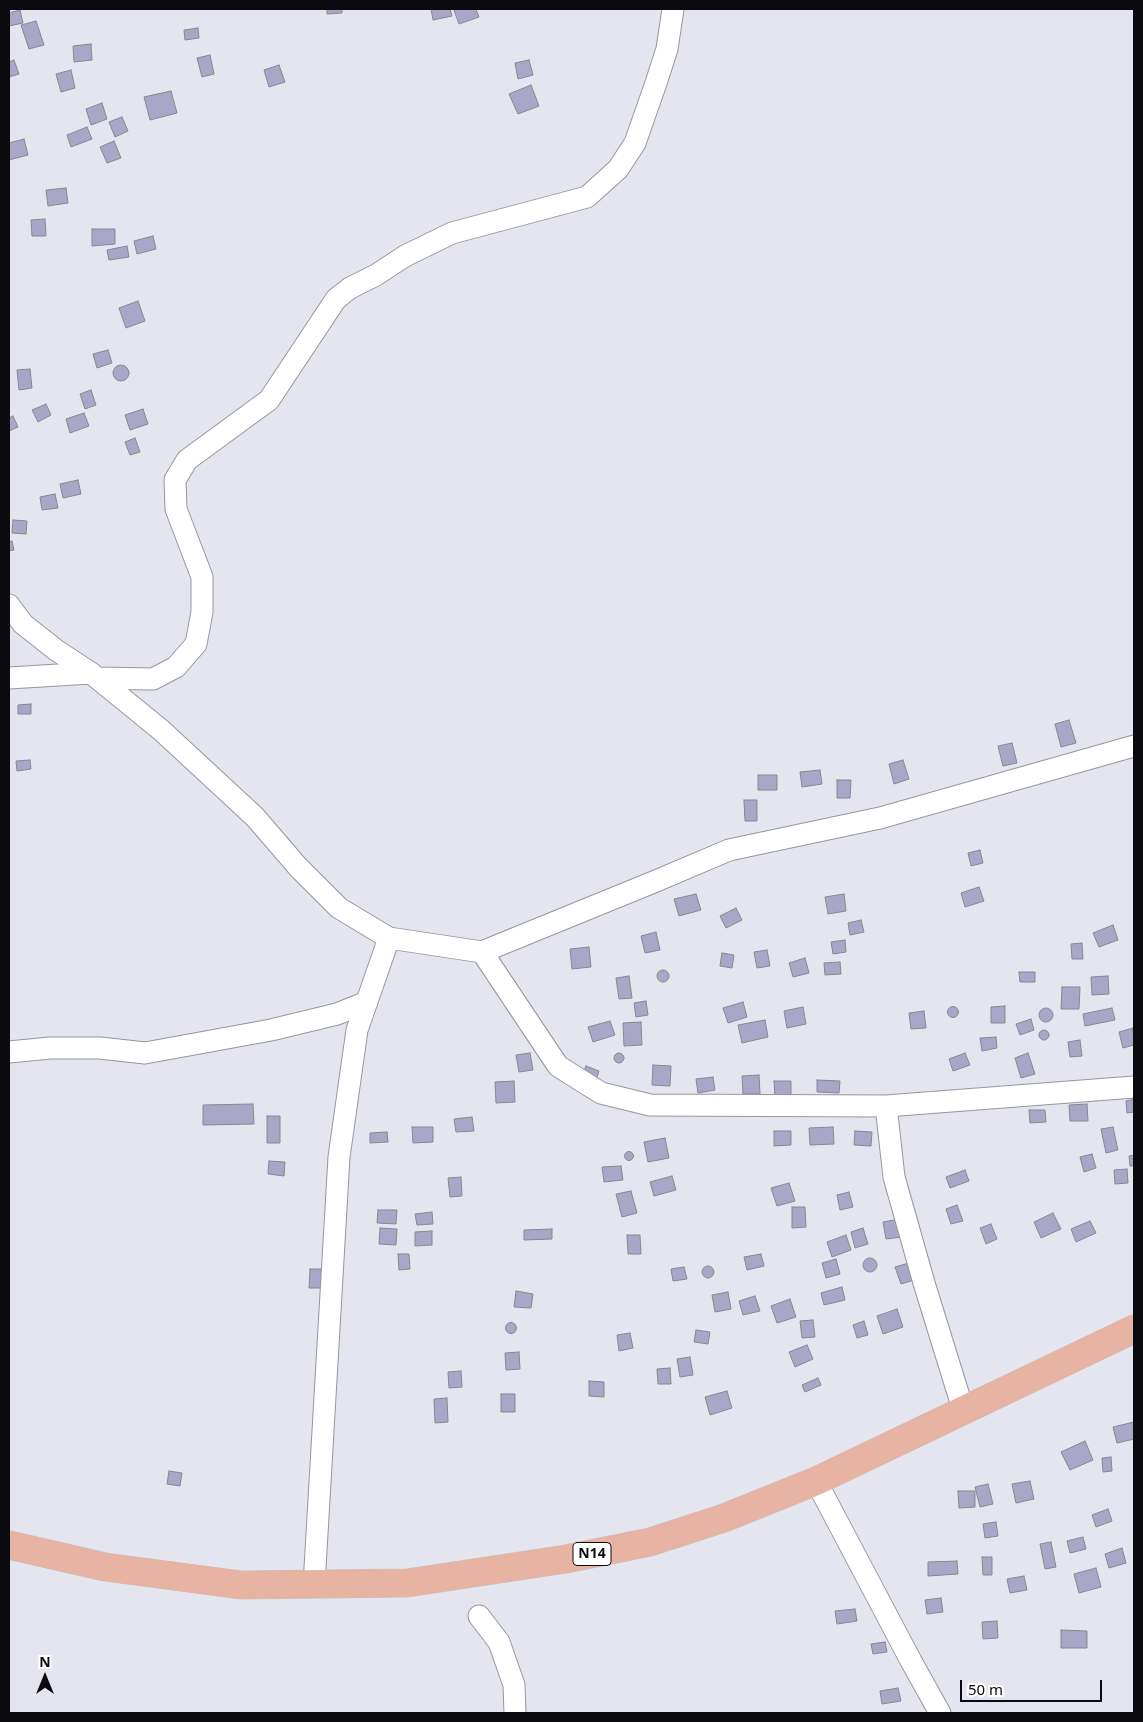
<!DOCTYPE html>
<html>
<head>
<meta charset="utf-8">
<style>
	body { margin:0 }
	#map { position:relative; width:1143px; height:1722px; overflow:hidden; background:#e5e5f0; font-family:"Noto Sans",sans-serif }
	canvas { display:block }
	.frame { position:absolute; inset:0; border:10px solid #0b0b0f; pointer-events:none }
	.north { position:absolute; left:20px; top:1652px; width:50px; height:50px; -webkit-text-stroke:4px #fff; paint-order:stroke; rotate:0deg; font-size:14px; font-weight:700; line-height:20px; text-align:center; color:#0b0b0f }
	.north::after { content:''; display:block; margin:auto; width:18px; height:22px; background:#0b0b0f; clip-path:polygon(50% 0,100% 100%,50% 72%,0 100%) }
	.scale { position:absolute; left:960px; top:1680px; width:142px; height:22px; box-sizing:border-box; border:2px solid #0b0b0f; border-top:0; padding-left:6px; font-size:15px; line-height:18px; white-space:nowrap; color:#0b0b0f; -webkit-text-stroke:4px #fff; paint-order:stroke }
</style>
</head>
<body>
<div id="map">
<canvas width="1143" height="1722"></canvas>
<div class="frame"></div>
<div class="north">N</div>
<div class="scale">50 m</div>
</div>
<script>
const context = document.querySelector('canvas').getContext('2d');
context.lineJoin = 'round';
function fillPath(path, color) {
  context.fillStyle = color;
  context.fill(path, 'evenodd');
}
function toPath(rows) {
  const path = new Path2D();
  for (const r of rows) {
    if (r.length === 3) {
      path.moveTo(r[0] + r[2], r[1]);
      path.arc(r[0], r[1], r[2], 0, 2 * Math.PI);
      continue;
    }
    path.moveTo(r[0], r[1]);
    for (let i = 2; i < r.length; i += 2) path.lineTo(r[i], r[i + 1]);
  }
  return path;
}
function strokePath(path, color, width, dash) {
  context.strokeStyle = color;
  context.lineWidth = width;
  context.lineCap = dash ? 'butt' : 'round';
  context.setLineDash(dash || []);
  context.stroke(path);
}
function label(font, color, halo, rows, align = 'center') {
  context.font = font + ' "Noto Sans",sans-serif';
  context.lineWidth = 4;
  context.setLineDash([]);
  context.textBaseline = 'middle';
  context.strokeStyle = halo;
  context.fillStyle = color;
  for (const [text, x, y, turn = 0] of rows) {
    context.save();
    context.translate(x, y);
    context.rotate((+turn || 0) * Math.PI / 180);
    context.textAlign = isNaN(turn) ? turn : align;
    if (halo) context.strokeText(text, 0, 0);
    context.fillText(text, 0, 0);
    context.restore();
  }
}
const building = toPath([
	[327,9,342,9,342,13,327,14,327,9],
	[431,9,450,9,452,16,433,20,431,9],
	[456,9,476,9,479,17,459,24,454,10,456,9],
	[20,10,23,23,9,26,9,13,20,10],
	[36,21,44,45,29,49,21,25,36,21],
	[198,28,199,38,185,40,184,30,198,28],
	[91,44,92,60,74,62,73,46,91,44],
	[210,55,214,74,202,77,197,58,210,55],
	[14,60,19,74,9,77,9,62,14,60],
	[529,60,533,75,518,79,515,63,529,60],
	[279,65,285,82,269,87,264,70,279,65],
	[71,70,75,88,61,92,56,74,71,70],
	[531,85,539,106,518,114,509,94,531,85],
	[171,91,177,113,150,120,144,97,171,91],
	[102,103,107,119,91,125,86,109,102,103],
	[122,117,128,131,115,137,109,122,122,117],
	[87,127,92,139,71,147,67,135,87,127],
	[24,139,28,155,9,160,9,143,24,139],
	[114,141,121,158,107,163,100,147,114,141],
	[66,188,68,203,48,206,46,190,66,188],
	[45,219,46,236,32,236,31,220,45,219],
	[92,229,115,229,115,244,92,246,92,229],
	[153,236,156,249,137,254,134,241,153,236],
	[127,246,129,257,109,260,107,250,127,246],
	[138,301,145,321,126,328,119,308,138,301],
	[108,350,112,363,97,368,93,354,108,350],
	[121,373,8],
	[30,369,32,388,19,390,17,370,30,369],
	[91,390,96,405,85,409,80,394,91,390],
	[46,404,51,415,38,422,32,410,46,404],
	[143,409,148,424,130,430,125,415,143,409],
	[84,413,89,426,70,433,66,419,84,413],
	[13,416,18,427,9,431,9,418,13,416],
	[135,438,140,452,130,455,125,442,135,438],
	[78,480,81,494,63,498,60,484,78,480],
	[55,494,58,508,42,510,40,497,55,494],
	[13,520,27,521,26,534,12,533,13,520],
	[12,541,14,550,9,551,9,542,12,541],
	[31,704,31,714,18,714,18,705,31,704],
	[1069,720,1076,743,1061,747,1055,724,1069,720],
	[1012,743,1017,763,1003,766,998,746,1012,743],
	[30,760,31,769,17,771,16,761,30,760],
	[903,760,909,779,894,784,889,764,903,760],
	[820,770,822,784,802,787,800,772,820,770],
	[758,775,777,775,777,790,758,790,758,775],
	[837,780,851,780,850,798,837,798,837,780],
	[744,800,757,800,757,821,745,821,744,800],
	[980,850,983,863,971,866,968,853,980,850],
	[979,887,984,901,965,907,961,893,979,887],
	[696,894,701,910,679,916,674,899,696,894],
	[844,894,846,911,828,914,825,897,844,894],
	[736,908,742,920,726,928,720,916,736,908],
	[861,920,864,932,850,935,848,923,861,920],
	[1113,925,1118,940,1099,947,1093,933,1113,925],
	[656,932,660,950,645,953,641,936,656,932],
	[845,940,846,952,833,954,831,942,845,940],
	[1082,943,1083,959,1072,959,1071,944,1082,943],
	[589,947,591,967,572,969,570,949,589,947],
	[767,950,770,966,757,968,754,952,767,950],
	[722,953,734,955,732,968,720,966,722,953],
	[805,958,809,973,793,977,789,963,805,958],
	[840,962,841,974,825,975,824,963,840,962],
	[663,976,6],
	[1019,972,1035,972,1035,982,1020,982,1019,972],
	[629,976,632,998,619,999,616,978,629,976],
	[1108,976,1109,994,1092,995,1091,977,1108,976],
	[1062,987,1080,987,1079,1009,1061,1009,1062,987],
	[646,1001,648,1015,636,1017,634,1003,646,1001],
	[743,1002,747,1017,728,1023,723,1008,743,1002],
	[1005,1006,1005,1023,991,1023,991,1007,1005,1006],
	[953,1012,5.5],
	[803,1007,806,1024,787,1028,784,1011,803,1007],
	[1112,1008,1115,1020,1085,1026,1083,1014,1112,1008],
	[1046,1015,7],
	[924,1011,926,1028,911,1029,909,1013,924,1011],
	[1031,1019,1034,1030,1020,1035,1016,1024,1031,1019],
	[765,1020,768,1037,742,1043,738,1025,765,1020],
	[610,1021,615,1035,593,1042,588,1027,610,1021],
	[641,1022,642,1045,624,1046,623,1023,641,1022],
	[1133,1028,1134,1045,1123,1048,1119,1032,1133,1028],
	[1044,1035,5],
	[996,1037,997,1048,982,1051,980,1038,996,1037],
	[1080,1040,1082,1056,1070,1057,1068,1042,1080,1040],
	[619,1058,5],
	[530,1053,533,1070,519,1072,516,1055,530,1053],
	[965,1053,970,1065,953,1071,949,1059,965,1053],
	[1028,1053,1035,1074,1021,1078,1015,1058,1028,1053],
	[653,1065,671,1066,670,1086,652,1085,653,1065],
	[586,1066,599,1071,595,1083,581,1078,586,1066],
	[759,1075,760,1094,743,1094,742,1076,759,1075],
	[713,1077,715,1090,698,1093,696,1079,713,1077],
	[817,1080,840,1081,839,1093,817,1092,817,1080],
	[514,1081,515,1102,496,1103,495,1082,514,1081],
	[774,1081,791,1081,791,1097,775,1097,774,1081],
	[1134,1099,1134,1112,1127,1113,1126,1101,1134,1099],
	[253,1104,254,1124,203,1125,203,1105,253,1104],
	[1087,1104,1088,1121,1070,1121,1069,1105,1087,1104],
	[1029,1110,1045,1110,1046,1122,1030,1123,1029,1110],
	[267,1116,280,1116,280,1143,267,1143,267,1116],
	[472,1117,474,1131,456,1132,454,1119,472,1117],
	[412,1127,433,1127,433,1142,413,1143,412,1127],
	[833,1127,834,1144,810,1145,809,1128,833,1127],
	[1113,1127,1118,1150,1106,1153,1101,1129,1113,1127],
	[774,1131,791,1131,791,1145,774,1146,774,1131],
	[855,1131,872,1132,871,1146,854,1145,855,1131],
	[387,1132,388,1142,370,1143,370,1133,387,1132],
	[665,1138,669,1158,648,1162,644,1142,665,1138],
	[629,1156,4.5],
	[1092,1154,1096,1168,1084,1172,1080,1157,1092,1154],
	[1134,1155,1134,1166,1130,1166,1129,1156,1134,1155],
	[269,1161,285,1162,284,1176,268,1174,269,1161],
	[621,1166,623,1180,604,1182,602,1167,621,1166],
	[1127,1169,1128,1183,1115,1184,1114,1170,1127,1169],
	[965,1170,969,1181,950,1188,946,1177,965,1170],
	[672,1176,676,1190,654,1196,650,1182,672,1176],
	[461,1177,462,1196,450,1197,448,1178,461,1177],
	[789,1183,795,1201,777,1206,771,1188,789,1183],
	[631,1191,637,1213,622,1217,616,1194,631,1191],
	[849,1192,853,1207,840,1210,837,1195,849,1192],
	[957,1205,963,1221,951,1224,946,1209,957,1205],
	[792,1207,805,1207,806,1227,792,1228,792,1207],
	[378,1210,397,1210,396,1224,377,1223,378,1210],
	[432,1212,433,1224,417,1225,415,1214,432,1212],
	[1053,1213,1061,1229,1041,1238,1034,1222,1053,1213],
	[900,1219,902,1237,886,1239,883,1222,900,1219],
	[1090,1221,1096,1233,1076,1242,1071,1229,1090,1221],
	[991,1224,997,1239,986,1244,980,1228,991,1224],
	[380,1228,397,1229,396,1245,379,1244,380,1228],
	[863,1228,868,1244,855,1248,851,1232,863,1228],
	[552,1229,552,1239,524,1240,524,1230,552,1229],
	[432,1231,432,1245,415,1246,415,1232,432,1231],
	[627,1235,640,1235,641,1254,628,1254,627,1235],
	[846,1235,851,1250,832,1257,827,1242,846,1235],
	[398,1254,409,1254,410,1269,399,1270,398,1254],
	[761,1254,764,1266,747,1270,744,1257,761,1254],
	[870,1265,7],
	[836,1259,840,1274,826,1278,822,1263,836,1259],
	[909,1263,914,1280,901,1284,895,1267,909,1263],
	[708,1272,6],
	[684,1267,687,1279,673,1281,671,1269,684,1267],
	[310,1269,324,1269,324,1288,309,1288,310,1269],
	[842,1287,845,1300,824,1305,821,1293,842,1287],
	[516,1291,533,1294,531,1308,514,1307,516,1291],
	[728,1292,731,1309,715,1312,712,1295,728,1292],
	[755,1296,760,1311,743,1315,739,1301,755,1296],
	[790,1299,796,1317,777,1323,771,1306,790,1299],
	[897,1309,903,1327,883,1334,877,1316,897,1309],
	[813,1320,815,1337,802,1338,800,1321,813,1320],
	[864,1321,868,1335,857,1338,853,1325,864,1321],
	[511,1328,5.5],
	[696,1330,710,1332,708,1344,694,1342,696,1330],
	[630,1333,633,1348,619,1351,617,1335,630,1333],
	[807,1345,813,1359,795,1367,789,1352,807,1345],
	[519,1352,520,1369,506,1370,505,1353,519,1352],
	[690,1357,693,1375,680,1377,677,1359,690,1357],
	[670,1368,671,1384,658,1384,657,1369,670,1368],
	[461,1371,462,1387,449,1388,448,1372,461,1371],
	[818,1378,821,1385,805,1392,802,1385,818,1378],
	[589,1381,604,1382,604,1397,589,1396,589,1381],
	[727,1391,732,1408,710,1415,705,1397,727,1391],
	[501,1394,515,1394,515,1412,501,1412,501,1394],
	[447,1398,448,1422,435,1423,434,1399,447,1398],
	[1134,1422,1134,1439,1117,1443,1113,1427,1134,1422],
	[1085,1441,1093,1460,1070,1470,1061,1452,1085,1441],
	[1111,1457,1112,1471,1103,1472,1102,1458,1111,1457],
	[169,1471,182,1473,180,1486,167,1484,169,1471],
	[1030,1481,1034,1499,1016,1503,1012,1484,1030,1481],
	[988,1484,993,1504,980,1507,975,1487,988,1484],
	[958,1491,975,1491,975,1507,959,1508,958,1491],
	[1108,1509,1112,1521,1096,1527,1092,1515,1108,1509],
	[996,1522,998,1536,985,1538,983,1524,996,1522],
	[1083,1537,1086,1549,1070,1553,1067,1541,1083,1537],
	[1051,1542,1056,1567,1045,1569,1040,1544,1051,1542],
	[1122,1548,1126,1563,1109,1568,1105,1554,1122,1548],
	[982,1557,992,1557,992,1575,983,1575,982,1557],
	[957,1561,958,1574,928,1576,928,1562,957,1561],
	[1096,1568,1101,1587,1079,1593,1074,1574,1096,1568],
	[1024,1576,1027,1590,1010,1593,1007,1579,1024,1576],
	[941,1598,943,1612,927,1614,925,1600,941,1598],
	[855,1609,857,1621,837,1624,835,1611,855,1609],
	[997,1621,998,1638,983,1639,982,1622,997,1621],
	[1061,1630,1087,1631,1087,1648,1061,1648,1061,1630],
	[885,1642,887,1652,873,1654,871,1644,885,1642],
	[898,1688,901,1701,882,1704,880,1691,898,1688]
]);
const street = toPath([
	[9,605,23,624,56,650,91,673,161,730,255,817,298,867,339,908,389,938,482,952,656,881,729,850,880,818,1134,746],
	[9,678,91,673],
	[97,678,153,679,176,667,196,644,202,612,202,577,176,509,175,480,187,460,269,400,336,299,350,288,376,275,405,256,452,233,587,197,618,169,635,143,656,83,667,49,673,9],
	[482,952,558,1066,601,1093,650,1105,886,1106,1134,1087],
	[9,1052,50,1048,100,1048,145,1053,271,1030,337,1014,367,1002],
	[886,1106,894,1177,924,1283,963,1409],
	[816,1481,911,1661,940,1713],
	[314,1585,339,1157,357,1030,389,938],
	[479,1616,499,1642,514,1685,515,1713]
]);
const primary = toPath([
	[9,1545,105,1567,241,1585,407,1583,566,1559,650,1542,724,1518,816,1481,1134,1329]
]);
const shields = [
	[592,1554,38]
];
const shieldNames = [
	["N14",592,1554]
];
fillPath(building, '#a8a7c8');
strokePath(building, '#878791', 1);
strokePath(street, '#9696a1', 23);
strokePath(primary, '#c4c4c5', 29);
strokePath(street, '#fff', 21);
strokePath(primary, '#e7b3a2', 28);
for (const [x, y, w] of shields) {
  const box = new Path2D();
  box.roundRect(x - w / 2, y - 11.5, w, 23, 4);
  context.fillStyle = '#fff';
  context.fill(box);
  strokePath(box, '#0b0b0f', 1);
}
label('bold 14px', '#0b0b0f', null, shieldNames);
</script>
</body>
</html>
